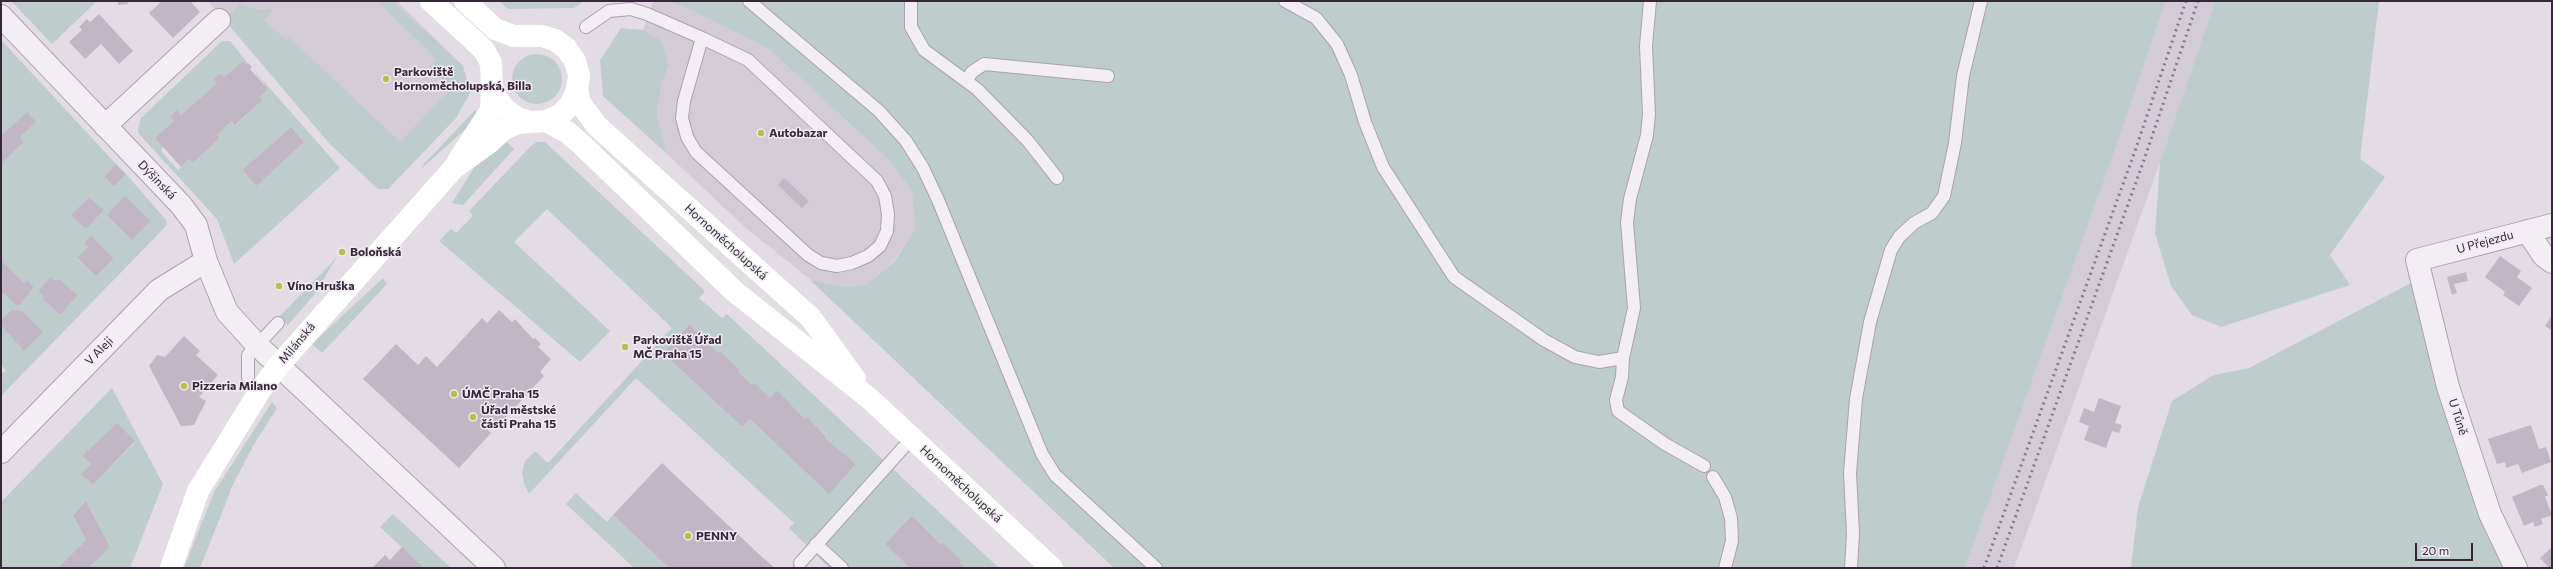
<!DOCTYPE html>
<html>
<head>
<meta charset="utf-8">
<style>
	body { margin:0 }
	#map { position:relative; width:2553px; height:569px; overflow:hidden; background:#e3dce4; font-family:Commissioner,sans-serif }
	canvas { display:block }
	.frame { position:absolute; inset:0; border:2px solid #362839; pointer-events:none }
	.scale { position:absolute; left:2415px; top:543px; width:58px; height:18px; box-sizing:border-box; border:2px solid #362839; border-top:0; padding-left:5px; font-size:12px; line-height:14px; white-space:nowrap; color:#362839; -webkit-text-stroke:3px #f1ebf3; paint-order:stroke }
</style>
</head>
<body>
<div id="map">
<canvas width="2553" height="569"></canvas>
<div class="frame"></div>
<div class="scale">20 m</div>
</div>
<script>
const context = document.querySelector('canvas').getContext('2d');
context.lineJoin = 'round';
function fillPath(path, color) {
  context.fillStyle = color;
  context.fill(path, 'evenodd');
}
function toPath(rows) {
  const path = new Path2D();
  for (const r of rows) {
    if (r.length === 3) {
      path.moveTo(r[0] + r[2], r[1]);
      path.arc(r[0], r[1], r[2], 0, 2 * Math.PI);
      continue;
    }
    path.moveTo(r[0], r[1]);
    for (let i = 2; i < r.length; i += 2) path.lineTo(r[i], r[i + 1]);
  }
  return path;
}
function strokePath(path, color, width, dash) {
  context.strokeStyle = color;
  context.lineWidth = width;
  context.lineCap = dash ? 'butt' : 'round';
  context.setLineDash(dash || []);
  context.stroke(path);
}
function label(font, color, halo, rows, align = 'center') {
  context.font = font + ' Commissioner,sans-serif';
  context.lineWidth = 3;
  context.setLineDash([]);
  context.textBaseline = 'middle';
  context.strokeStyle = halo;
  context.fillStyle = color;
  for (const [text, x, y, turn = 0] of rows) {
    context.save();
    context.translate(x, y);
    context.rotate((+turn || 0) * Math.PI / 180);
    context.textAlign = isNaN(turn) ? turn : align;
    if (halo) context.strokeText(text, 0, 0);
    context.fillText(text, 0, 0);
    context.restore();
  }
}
const built = toPath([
	[208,1,397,1,463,66,470,93,456,118,388,189,378,189,329,143],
	[653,1,673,1,770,50,890,161,912,192,915,228,893,262,865,285,840,286,811,280,747,229,667,154,657,113,662,83,669,65,661,40,643,30],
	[2166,1,2215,1,2160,162,2014,568,1965,568,2116,147]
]);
const green = toPath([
	[11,1,97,1,52,44],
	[377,1,392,1,463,66,470,93,456,118,388,189,378,189,329,143,225,20,240,4,251,8,273,10,264,20,286,40,289,37,400,142,451,89,429,68,437,59],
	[499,1,584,1,574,8,508,9],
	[672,1,2166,1,2116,147,1965,568,1114,568,810,280,840,286,865,285,894,262,915,228,912,192,890,161,770,50],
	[2215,1,2379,1,2360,159,2385,177,2330,255,2350,285,2221,327,2192,315,2171,286,2155,233,2160,162],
	[621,28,643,30,661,40,669,65,662,83,657,113,667,154,603,96,600,60],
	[1,40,116,164,104,176,114,187,126,174,167,221,166,226,1,396,1,375,6,370,1,365,1,291,18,307,34,287,27,280,24,283,1,260,1,164,24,142,20,137,1,136,1,66,3,64,1,62],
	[89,197,104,210,86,229,72,215],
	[91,235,114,258,96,277,77,259,88,247,84,242],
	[51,276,56,281,58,278,78,295,60,315,41,298,43,296,38,291],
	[11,310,21,313,24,350,2,326,2,319],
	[222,41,230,41,248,63,246,64,243,61,224,77,220,73,213,79,217,83,181,115,177,111,170,117,174,121,161,151,178,170,189,159,193,163,220,138,217,135,232,121,236,125,263,100,260,97,268,89,252,68,340,168,234,264,217,219,139,134,138,130,141,118],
	[291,127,304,142,255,185,242,170],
	[537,79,25],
	[475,110,480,116,421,169,423,165],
	[502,137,514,149,463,205,452,203,475,166],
	[537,142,545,142,705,291,699,298,722,318,727,314,999,568,966,568,960,563,962,561,942,543,940,544,912,515,885,544,910,568,829,568,789,528,794,523,636,378,529,494,524,483,522,473,525,461,535,451,548,463,672,328,547,209,514,242,610,331,580,362,439,241,451,229,456,233,473,216,469,211,532,145],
	[690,324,718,353,720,351,740,370,739,372,752,385,754,383,770,398,777,390,805,419,807,418,827,436,825,438,856,464,829,493,750,419,742,427,663,353],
	[337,257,314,295,288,325,279,317],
	[383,278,387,284,322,353,312,344],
	[2411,283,2478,513,2507,568,2131,568,2138,507,2172,401,2214,375,2249,368],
	[112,388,163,484,130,568,89,568,110,547,86,501,73,515,86,540,60,568,1,568,1,502],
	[117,424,135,442,93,485,82,474,91,464,82,456],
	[272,402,277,408,253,446,233,485,200,568,184,568,214,492],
	[576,493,607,522,613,515,669,568,634,568,566,504],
	[393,514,451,568,424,568,380,527]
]);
const building = toPath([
	[118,1,128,1,128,4,118,5],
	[162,1,190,1,200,12,173,38,149,13],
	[99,14,133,51,119,64,101,44,85,59,69,42,82,30,79,27,87,19,90,22],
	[243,61,246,64,248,63,252,67,250,69,268,89,260,97,263,100,235,125,232,121,217,135,220,138,193,163,189,159,181,167,155,138,174,121,170,117,177,110,181,115,217,83,213,79,220,73,224,77],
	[27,112,36,122,20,137,24,142,1,164,1,136],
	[291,127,304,142,256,186,242,170],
	[116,164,126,174,114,187,104,176],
	[784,178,809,201,802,208,778,185],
	[125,196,150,221,132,240,107,215],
	[89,197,104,210,86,229,71,215],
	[91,235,114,258,96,277,77,258,88,247,84,243],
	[2500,256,2521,271,2517,277,2532,288,2519,306,2503,295,2505,292,2485,277],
	[1,260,24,283,27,280,34,287,18,307,1,291],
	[2466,272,2468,281,2454,284,2457,293,2452,295,2447,277],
	[51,276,56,281,58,278,78,295,60,315,41,298,43,296,38,291],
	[11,310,22,311,43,332,24,351,2,326,2,319],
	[499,310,512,322,515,319,533,339,535,338,541,344,538,347,551,359,540,372,544,376,496,428,491,424,487,429,491,433,459,468,363,379,396,344,418,365,426,356,437,367,482,318,487,323],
	[2552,315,2552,331,2545,326],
	[690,324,718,353,720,351,740,370,739,372,752,385,754,383,770,398,777,390,805,419,807,417,827,437,825,438,856,464,829,494,750,419,742,427,663,353],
	[184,336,200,351,196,355,218,375,199,397,206,401,194,425,181,426,149,366,157,355,165,357],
	[2099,398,2121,406,2115,423,2122,425,2119,433,2112,431,2106,448,2084,440,2089,426,2079,422,2084,408,2094,412],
	[117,423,135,441,93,485,81,474,91,464,82,456],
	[2531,425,2539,449,2546,447,2551,462,2522,473,2518,464,2506,468,2505,462,2497,464,2488,439],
	[662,463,762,557,775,568,669,568,613,515],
	[2540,485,2543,485,2548,495,2545,497,2552,515,2541,519,2543,524,2535,527,2533,522,2524,526,2512,497],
	[86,501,110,547,89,568,58,568,86,540,73,515],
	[912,515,940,544,942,542,962,561,960,563,966,568,910,568,885,544],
	[402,547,424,568,372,568,385,555,390,560],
	[2552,547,2552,568,2549,568,2540,558]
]);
const lane = toPath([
	[749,1,879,111,906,141,923,168,938,200,1042,454,1055,475,1156,568],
	[911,1,911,27,924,50,977,89,1028,141,1057,178],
	[1285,1,1316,18,1337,44,1351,75,1365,122,1383,167,1454,277,1544,340,1575,357,1599,362,1623,358,1634,308,1627,222,1630,199,1647,135,1649,114,1646,46,1650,1],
	[586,27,609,11,631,9,647,14,702,38,748,60,877,181,885,196,888,214,887,231,880,246,868,256,852,263,837,266,821,263,808,255,696,152,687,137,682,118,684,101,702,38],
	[967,80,972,72,984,64,1108,76],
	[1623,358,1622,377,1616,400,1618,411,1665,444,1704,466],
	[248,377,248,355,278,323],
	[1713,477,1725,497,1731,518,1732,541,1725,568],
	[816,544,842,568],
	[800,563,911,439],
	[1851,568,1853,534,1850,473,1856,399,1870,322,1891,250,1899,237,1914,223,1932,213,1944,196,1955,143,1963,76,1981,1]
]);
const street = toPath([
	[1,16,181,205,196,225,206,261,227,312,257,345,494,568],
	[105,126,219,20],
	[2527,231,2544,256,2552,262],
	[1,452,159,290,206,261],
	[2516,568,2490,514,2448,387,2417,260,2552,225]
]);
const secondary = toPath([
	[431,1,484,50,491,63,492,86,497,99,506,110,517,118,531,122,546,121,560,115,571,104,577,90,579,75,575,61,566,48,555,40,542,36,514,36,495,29,465,1],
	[577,90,580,103,597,126,811,318,855,379],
	[546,121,567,132,580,143,734,291,870,399,1052,568],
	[458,161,491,110,492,86],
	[171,568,198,491,261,389,279,365,454,168,490,142,504,129,518,123,531,122]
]);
const rail = toPath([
	[1984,568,2135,151,2186,1],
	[1997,568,2145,157,2198,1]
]);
const markers = [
	[386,79,4,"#bbbd4e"],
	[761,133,4,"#bbbd4e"],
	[342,252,4,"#bbbd4e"],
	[279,286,4,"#bbbd4e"],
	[625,347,4,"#bbbd4e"],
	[184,386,4,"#bbbd4e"],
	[454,394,4,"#bbbd4e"],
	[473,417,4,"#bbbd4e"],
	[688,536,4,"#bbbd4e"]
];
const poiNames = [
	["Parkoviště",394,72],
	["Hornoměcholupská, Billa",394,86],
	["Autobazar",769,133],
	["Boloňská",350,252],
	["Víno Hruška",287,286],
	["Parkoviště Úřad",633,340],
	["MČ Praha 15",633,354],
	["Pizzeria Milano",192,386],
	["ÚMČ Praha 15",462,394],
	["Úřad městské",481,410],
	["části Praha 15",481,424],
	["PENNY",696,536]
];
const streetNames = [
	["Dýšinská",157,180,46],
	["Hornoměcholupská",726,242,42],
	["U Přejezdu",2485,242,-15],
	["Milánská",297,343,-50],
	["V Aleji",99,351,-46],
	["U Tůně",2458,417,72],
	["Hornoměcholupská",961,484,43]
];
fillPath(built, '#d3cbd5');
fillPath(green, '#becdcc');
fillPath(building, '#c1b7c4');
strokePath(lane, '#aca2ad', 14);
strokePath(street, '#aca2ad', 24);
strokePath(lane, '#f2eef3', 12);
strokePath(street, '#f2eef3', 22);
strokePath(secondary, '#fff', 22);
strokePath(rail, '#88788c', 3, [2, 4]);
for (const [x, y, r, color] of markers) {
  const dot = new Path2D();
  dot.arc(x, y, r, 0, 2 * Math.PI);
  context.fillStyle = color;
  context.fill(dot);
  strokePath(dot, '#f1ebf3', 1.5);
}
label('bold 12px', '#362839', '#f1ebf3', poiNames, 'left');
label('12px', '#362839', '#f1ebf3', streetNames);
</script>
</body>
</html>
